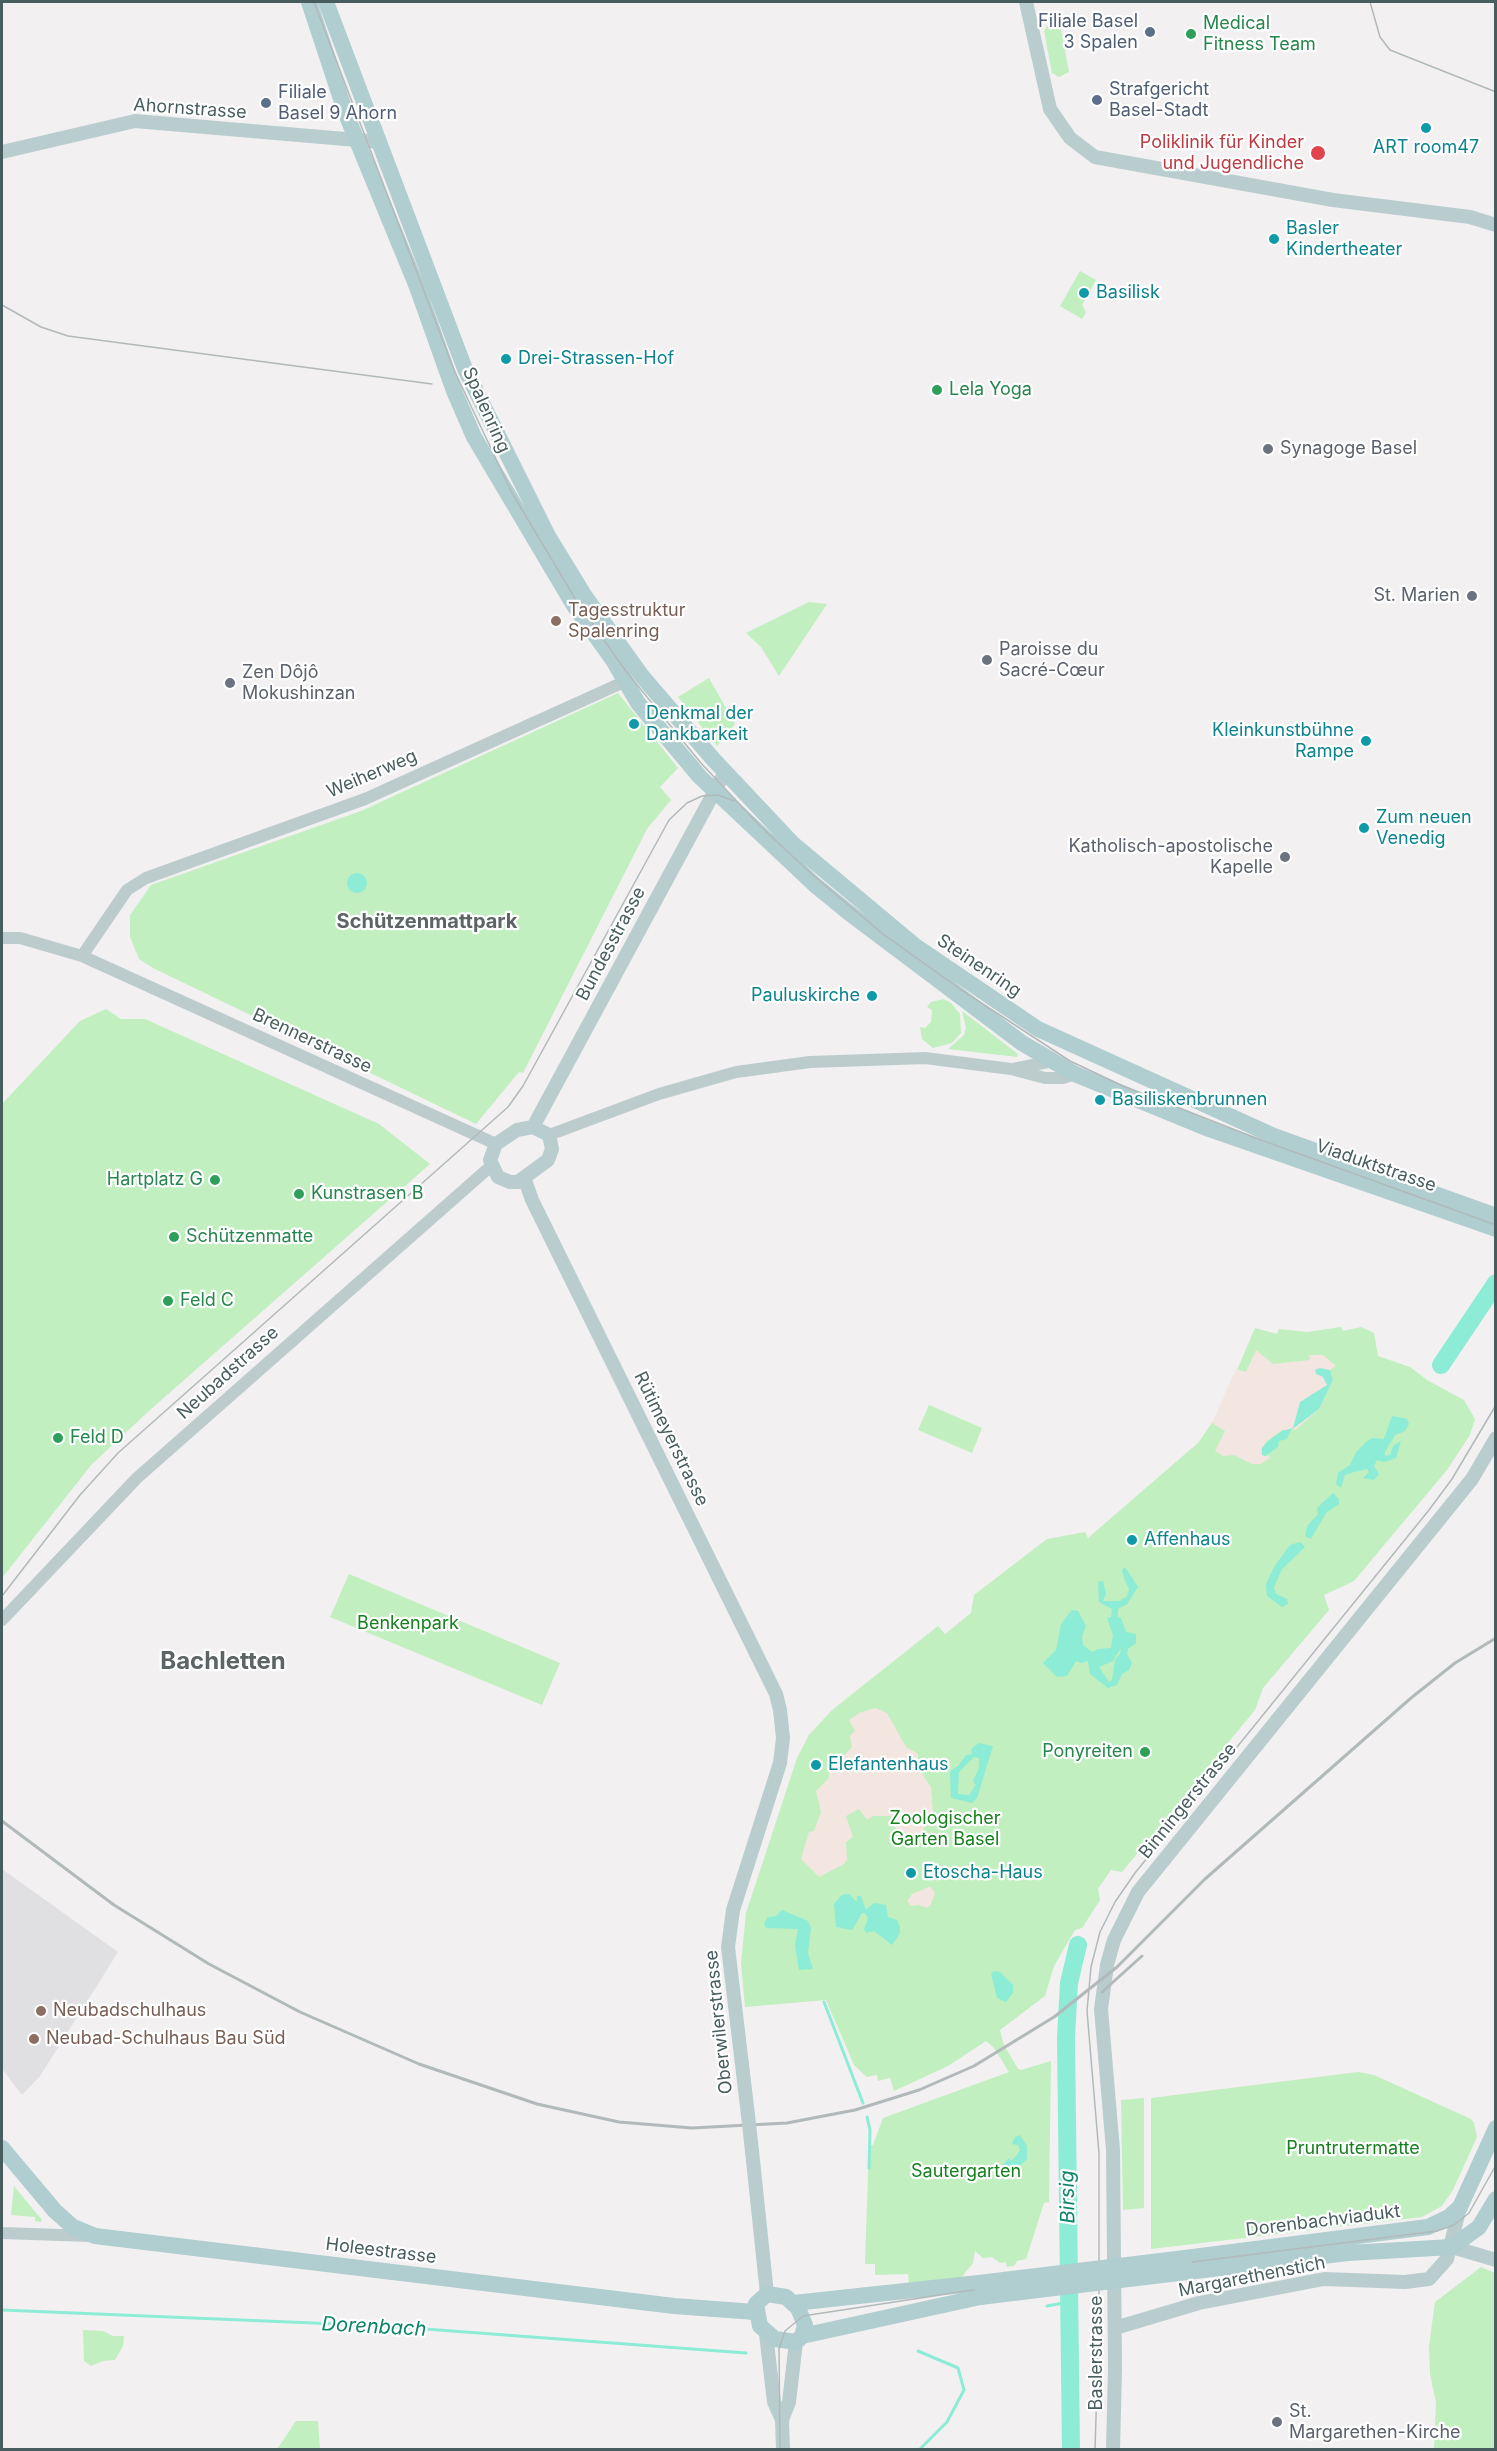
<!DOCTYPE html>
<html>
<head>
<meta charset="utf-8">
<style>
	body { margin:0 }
	#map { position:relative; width:1497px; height:2451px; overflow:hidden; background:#f2f0f1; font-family:Inter,sans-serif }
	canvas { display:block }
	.frame { position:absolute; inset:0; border:3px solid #485d5e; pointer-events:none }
</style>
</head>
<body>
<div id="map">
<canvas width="1497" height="2451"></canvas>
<div class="frame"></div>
</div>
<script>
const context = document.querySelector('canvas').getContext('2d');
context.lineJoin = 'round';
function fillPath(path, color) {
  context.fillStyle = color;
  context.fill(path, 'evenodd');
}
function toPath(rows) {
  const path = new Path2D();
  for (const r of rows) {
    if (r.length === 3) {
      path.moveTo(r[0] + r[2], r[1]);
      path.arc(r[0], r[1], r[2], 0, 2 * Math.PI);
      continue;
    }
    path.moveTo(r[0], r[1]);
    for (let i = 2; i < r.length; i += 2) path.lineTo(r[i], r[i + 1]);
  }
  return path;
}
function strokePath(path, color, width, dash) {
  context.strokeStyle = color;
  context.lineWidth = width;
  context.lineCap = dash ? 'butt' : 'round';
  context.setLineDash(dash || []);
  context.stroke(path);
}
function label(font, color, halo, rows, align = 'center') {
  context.font = font + ' Inter,sans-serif';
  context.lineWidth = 4.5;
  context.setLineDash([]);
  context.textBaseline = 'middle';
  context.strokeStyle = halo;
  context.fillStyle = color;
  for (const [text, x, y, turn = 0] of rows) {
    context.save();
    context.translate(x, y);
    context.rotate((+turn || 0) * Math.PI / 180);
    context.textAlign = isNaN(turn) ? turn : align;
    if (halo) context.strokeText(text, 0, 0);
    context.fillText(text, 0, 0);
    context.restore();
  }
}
const education = toPath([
	[2,1869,118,1952,40,2076,22,2095,2,2069]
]);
const green = toPath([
	[1054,16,1059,18,1069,72,1059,77,1052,73,1044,31],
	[1080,271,1096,280,1082,305,1086,312,1082,319,1060,306],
	[809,602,827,604,779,676,761,647,746,633],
	[709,678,735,724,717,746,678,697],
	[618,693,678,768,660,787,671,800,647,829,523,1073,519,1072,476,1124,153,968,139,959,130,937,130,915,151,885,361,811],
	[944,999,951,1003,960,1014,961,1033,952,1043,933,1048,922,1039,920,1027,925,1028,931,1022,932,1010,927,1007,931,1002],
	[106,1009,121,1019,145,1019,379,1124,430,1164,150,1410,92,1464,2,1578,2,1104,80,1021],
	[962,1011,1018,1054,1017,1057,948,1049,964,1035,966,1028],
	[1341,1327,1343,1331,1361,1327,1374,1333,1378,1356,1410,1367,1427,1380,1464,1400,1475,1419,1470,1435,1447,1470,1354,1581,1324,1595,1329,1610,1263,1688,1255,1710,1122,1872,1111,1870,1098,1889,1100,1900,1082,1928,1075,1930,1054,1966,1045,1996,1000,2030,1003,2043,1018,2069,1021,2070,1051,2061,1049,2202,1044,2203,1026,2259,1017,2261,1014,2266,1007,2267,1006,2262,1000,2263,992,2257,983,2258,975,2251,973,2263,961,2278,909,2283,908,2274,875,2275,875,2264,865,2264,869,2145,873,2145,883,2118,1009,2072,994,2048,986,2041,948,2066,894,2091,890,2078,878,2081,877,2075,867,2077,854,2065,826,2000,745,2007,741,1963,746,1913,797,1758,809,1735,832,1710,938,1626,945,1634,971,1613,974,1595,1047,1539,1085,1532,1088,1538,1199,1442,1219,1412,1255,1328,1277,1334,1279,1329,1307,1332],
	[929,1405,982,1428,972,1453,918,1430],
	[349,1574,560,1663,542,1705,330,1617],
	[1358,2072,1374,2075,1471,2119,1474,2123,1477,2137,1453,2190,1442,2206,1422,2217,1151,2249,1151,2098],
	[1144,2098,1144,2208,1123,2210,1121,2100],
	[14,2186,42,2220,41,2222,35,2221,35,2217,11,2215],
	[1481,2267,1495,2273,1495,2449,1434,2449,1436,2403,1430,2374,1429,2346,1435,2302],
	[83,2330,103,2331,113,2336,124,2336,123,2346,115,2360,103,2361,91,2366,84,2361],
	[296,2421,318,2421,320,2449,278,2448]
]);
const sand = toPath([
	[1256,1350,1273,1364,1310,1360,1309,1355,1323,1355,1336,1366,1330,1370,1333,1380,1319,1409,1295,1430,1282,1430,1267,1441,1261,1450,1262,1455,1271,1457,1261,1464,1252,1464,1234,1455,1223,1456,1215,1451,1225,1431,1212,1423,1236,1369,1246,1372],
	[875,1708,887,1713,906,1747,918,1754,918,1768,931,1787,933,1813,921,1833,912,1835,895,1828,892,1816,873,1816,867,1820,859,1809,846,1816,853,1837,846,1842,847,1860,844,1864,819,1877,801,1859,809,1832,814,1831,821,1812,816,1791,829,1778,829,1771,852,1747,850,1736,855,1731,849,1720,859,1713],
	[929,1887,931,1887,935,1893,931,1904,927,1908,919,1905,911,1906,907,1901,912,1894]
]);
const water = toPath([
	[357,883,10],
	[1320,1368,1330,1370,1333,1380,1319,1409,1290,1431,1287,1439,1279,1441,1278,1447,1265,1456,1262,1455,1262,1448,1267,1442,1282,1431,1293,1428,1300,1402,1327,1385,1323,1377,1316,1374,1315,1370],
	[1392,1416,1407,1419,1409,1424,1405,1431,1395,1435,1385,1452,1385,1456,1390,1455,1393,1446,1401,1441,1396,1458,1384,1462,1377,1460,1374,1466,1379,1474,1374,1480,1363,1478,1369,1472,1367,1469,1354,1472,1345,1475,1341,1488,1336,1484,1338,1473,1350,1465,1356,1452,1366,1442,1372,1438,1384,1439],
	[1333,1493,1339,1499,1339,1504,1326,1513,1311,1539,1305,1536,1307,1526,1318,1514,1317,1508],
	[1300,1542,1305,1547,1282,1569,1274,1587,1276,1594,1287,1599,1288,1604,1282,1607,1267,1596,1266,1584,1274,1567,1290,1545],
	[1125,1567,1138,1587,1127,1604,1118,1609,1118,1617,1121,1618,1126,1632,1136,1634,1136,1643,1128,1649,1127,1654,1132,1663,1129,1670,1122,1674,1117,1685,1108,1688,1090,1674,1088,1661,1081,1663,1076,1661,1067,1676,1057,1677,1043,1663,1056,1650,1061,1624,1072,1610,1078,1611,1086,1626,1082,1636,1083,1645,1092,1652,1098,1649,1111,1648,1113,1635,1107,1618,1111,1617,1112,1609,1099,1602,1098,1582,1103,1581,1106,1594,1103,1601,1120,1601,1127,1596,1129,1589,1124,1578,1122,1570],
	[1121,1648,1120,1654,1115,1660,1112,1680,1109,1682,1099,1667,1113,1661],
	[979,1743,993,1746,977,1798,972,1803,951,1798,950,1771,958,1766,966,1755,972,1754,971,1749],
	[974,1757,979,1758,979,1768,973,1781,976,1785,969,1795,958,1794,959,1772],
	[849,1894,857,1902,857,1896,861,1896,866,1910,874,1903,886,1905,888,1917,897,1920,900,1927,900,1933,892,1945,874,1931,866,1933,864,1929,868,1918,865,1913,862,1913,852,1930,836,1927,834,1904,842,1895],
	[782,1910,808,1921,811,1928,808,1953,813,1969,799,1970,795,1945,798,1929,766,1928,764,1923,768,1917,776,1916],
	[994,1971,1000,1972,1013,1985,1013,1993,1006,2002,997,1998,991,1974],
	[1020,2135,1027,2146,1027,2159,1015,2170,1003,2169,1002,2166,1009,2158,1011,2161,1017,2155,1020,2150,1018,2145,1012,2144,1015,2137]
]);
const stream = toPath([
	[824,2002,863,2103],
	[867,2117,870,2130,869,2168],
	[1047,2306,1069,2302],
	[2,2310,385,2326,746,2353],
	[918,2351,958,2368,964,2390,947,2422,919,2450]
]);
const river = toPath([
	[1441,1365,1496,1283],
	[1071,2450,1066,2037,1069,1983,1078,1945]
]);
const tertiary = toPath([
	[2,938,20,938,82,956,496,1144],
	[82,956,127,890,146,878,365,799,626,681],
	[1013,1069,1053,1061],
	[549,1135,659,1094,736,1072,810,1062,925,1058,1011,1069,1045,1078,1063,1078,1075,1074],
	[2,1620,137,1478,491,1166],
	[2,2233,90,2236]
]);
const secondary = toPath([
	[1026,2,1050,109,1070,138,1095,157,1333,200,1470,217,1496,225],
	[2,152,135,121,380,142],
	[533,1127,725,772],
	[533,1127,549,1135,552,1149,548,1160,518,1182,510,1182,498,1177,490,1160,496,1144,517,1130,533,1127],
	[525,1180,532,1200,776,1694,780,1710,783,1738,780,1763,733,1910,728,1947,748,2115],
	[752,2151,767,2294],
	[1452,2247,1496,2260],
	[1115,2328,1199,2303,1324,2279,1405,2282,1429,2279,1447,2259,1460,2207],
	[766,2334,774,2402,782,2420],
	[783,2450,782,2420,789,2402,796,2342],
	[1113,2450,1115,2369,1113,2150,1101,2009,1107,1965,1114,1940,1138,1892,1472,1479,1496,1438]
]);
const primary = toPath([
	[309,2,346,114,417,287,454,391,474,437,573,604,613,660,638,703,700,777,815,885,848,912,1022,1043,1075,1074,1209,1129,1496,1229],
	[326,2,465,369,548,536,584,595,641,675,713,759,793,844,914,945,1038,1029,1274,1136,1496,1216],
	[2,2148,55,2211,73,2227,95,2236,674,2306,755,2312],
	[1185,2258,1428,2227,1449,2217,1460,2207,1496,2128],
	[1187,2272,1348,2253,1452,2247,1479,2227,1496,2199],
	[767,2294,786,2297,798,2308,805,2325,802,2336,796,2342,775,2339,760,2326,756,2304,767,2294],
	[794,2303,979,2283],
	[802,2336,980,2297]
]);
const tram = toPath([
	[314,2,454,370,512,493,576,600,625,670,700,762,760,826,815,877,883,934,960,989,1070,1061,1123,1086,1261,1140,1496,1225],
	[1370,2,1380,37,1390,50,1496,92],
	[2,305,41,327,68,336,432,384],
	[2,1596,80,1495,118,1453,508,1107,523,1086,669,820,687,803,702,796,718,795,734,801],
	[780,2450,779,2349,785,2331,803,2316,979,2289,1437,2231,1454,2225,1469,2213,1496,2165],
	[1095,2450,1099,2319,1099,2153,1087,2011,1091,1967,1100,1932,1115,1902,1135,1873,1429,1510,1452,1479,1496,1405]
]);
const rail = toPath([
	[2,1821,114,1905,209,1964,300,2012,419,2064,537,2104,619,2122,692,2128,787,2123,855,2110,919,2090,974,2066,1054,2017,1117,1967,1205,1879,1411,1698,1455,1663,1496,1638],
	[1102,1992,1142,1956]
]);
const secondaryBridge = toPath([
	[748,2115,752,2151]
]);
const primaryBridge = toPath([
	[979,2283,1185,2258],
	[980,2297,1187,2272]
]);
const markers = [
	[1150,32,6,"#5c6f8a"],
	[1191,34,6,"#2e9e5b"],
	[1097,100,6,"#5c6f8a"],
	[266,103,6,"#5c6f8a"],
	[1426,128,6,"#0f9aa8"],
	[1318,153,8,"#e0444e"],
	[1274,239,6,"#0f9aa8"],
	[1084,293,6,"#0f9aa8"],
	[506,359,6,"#0f9aa8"],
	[937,390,6,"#2e9e5b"],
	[1268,449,6,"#6b7280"],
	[1472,596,6,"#6b7280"],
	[556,621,6,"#8d6e63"],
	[987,660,6,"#6b7280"],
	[230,683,6,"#6b7280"],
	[634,724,6,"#0f9aa8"],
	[1366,741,6,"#0f9aa8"],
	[1364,828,6,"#0f9aa8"],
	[1285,857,6,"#6b7280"],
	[872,996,6,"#0f9aa8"],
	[1100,1100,6,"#0f9aa8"],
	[215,1180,6,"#2e9e5b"],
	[299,1194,6,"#2e9e5b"],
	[174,1237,6,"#2e9e5b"],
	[168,1301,6,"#2e9e5b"],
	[58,1438,6,"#2e9e5b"],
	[1132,1540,6,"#0f9aa8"],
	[1145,1752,6,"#2e9e5b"],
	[816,1765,6,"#0f9aa8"],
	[911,1873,6,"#0f9aa8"],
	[41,2011,6,"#8d6e63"],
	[34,2039,6,"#8d6e63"],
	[1277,2422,6,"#6b7280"]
];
const serviceNames = [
	["Filiale Basel",1138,22,"right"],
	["3 Spalen",1138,43,"right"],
	["Strafgericht",1109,90],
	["Basel-Stadt",1109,111],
	["Filiale",278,93],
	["Basel 9 Ahorn",278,114]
];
const leisureNames = [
	["Medical",1203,24],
	["Fitness Team",1203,45],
	["Lela Yoga",949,390],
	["Hartplatz G",203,1180,"right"],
	["Kunstrasen B",311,1194],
	["Schützenmatte",186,1237],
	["Feld C",180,1301],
	["Feld D",70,1438],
	["Ponyreiten",1133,1752,"right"]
];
const streetNames = [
	["Ahornstrasse",190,109,4],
	["Spalenring",486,410,66],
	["Weiherweg",372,774,-23],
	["Bundesstrasse",611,944,-62],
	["Steinenring",979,966,34],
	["Brennerstrasse",312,1041,25],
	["Viaduktstrasse",1376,1166,19],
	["Neubadstrasse",228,1373,-42],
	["Rütimeyerstrasse",671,1439,64],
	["Binningerstrasse",1188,1801,-51],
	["Oberwilerstrasse",719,2022,-96],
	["Dorenbachviadukt",1323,2221,-7],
	["Holeestrasse",381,2251,7],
	["Margarethenstich",1252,2277,-11],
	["Baslerstrasse",1097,2353,-90]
];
const healthNames = [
	["Poliklinik für Kinder",1304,143],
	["und Jugendliche",1304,164]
];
const cultureNames = [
	["ART room47",1426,148,"center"],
	["Basler",1286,229],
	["Kindertheater",1286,250],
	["Basilisk",1096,293],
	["Drei-Strassen-Hof",518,359],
	["Denkmal der",646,714],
	["Dankbarkeit",646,735],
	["Kleinkunstbühne",1354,731,"right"],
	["Rampe",1354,752,"right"],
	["Zum neuen",1376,818],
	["Venedig",1376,839],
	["Pauluskirche",860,996,"right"],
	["Basiliskenbrunnen",1112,1100],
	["Affenhaus",1144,1540],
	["Elefantenhaus",828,1765],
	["Etoscha-Haus",923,1873]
];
const worshipNames = [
	["Synagoge Basel",1280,449],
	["St. Marien",1460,596,"right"],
	["Paroisse du",999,650],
	["Sacré-Cœur",999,671],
	["Zen Dôjô",242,673],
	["Mokushinzan",242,694],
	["Katholisch-apostolische",1273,847,"right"],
	["Kapelle",1273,868,"right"],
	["St.",1289,2412],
	["Margarethen-Kirche",1289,2433]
];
const educationNames = [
	["Tagesstruktur",568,611],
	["Spalenring",568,632],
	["Neubadschulhaus",53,2011],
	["Neubad-Schulhaus Bau Süd",46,2039]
];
const parkNames = [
	["Benkenpark",408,1624],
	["Zoologischer",945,1819],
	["Garten Basel",945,1840],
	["Pruntrutermatte",1353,2149],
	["Sautergarten",966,2172]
];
const neighbourhoodNames = [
	["Schützenmattpark",427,922]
];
const waterNames = [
	["Birsig",1068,2197,-91],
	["Dorenbach",374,2327,3]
];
const districtNames = [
	["Bachletten",223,1662]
];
fillPath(education, '#e0dfe1');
fillPath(green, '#c1efbf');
fillPath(sand, '#f3e6e1');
fillPath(water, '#8cecd6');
strokePath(stream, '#8cecd6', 3);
strokePath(river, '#8cecd6', 18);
strokePath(tertiary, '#bccccd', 12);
strokePath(secondary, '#b9cdcf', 14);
strokePath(primary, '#b0cdcf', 16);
strokePath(tram, '#b2b9ba', 1.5);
strokePath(rail, '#b2b9ba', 3);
strokePath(secondaryBridge, '#b9cdcf', 14);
strokePath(primaryBridge, '#b0cdcf', 16);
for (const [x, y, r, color] of markers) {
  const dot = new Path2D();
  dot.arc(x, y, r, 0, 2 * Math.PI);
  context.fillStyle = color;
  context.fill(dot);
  strokePath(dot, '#fff', 2);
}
label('18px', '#4e5e75', '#fff', serviceNames, 'left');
label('18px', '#27864d', '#fff', leisureNames, 'left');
label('18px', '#485d5e', '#fff', streetNames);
label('18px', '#be3a42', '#fff', healthNames, 'right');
label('18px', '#0d838f', '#fff', cultureNames, 'left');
label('18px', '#5b616d', '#fff', worshipNames, 'left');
label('18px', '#785e54', '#fff', educationNames, 'left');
label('18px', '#17801e', '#fff', parkNames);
label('bold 20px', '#5c6465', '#fff', neighbourhoodNames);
label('italic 20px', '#0d856a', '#fff', waterNames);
label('bold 24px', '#5c6465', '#fff', districtNames);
</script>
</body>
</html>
